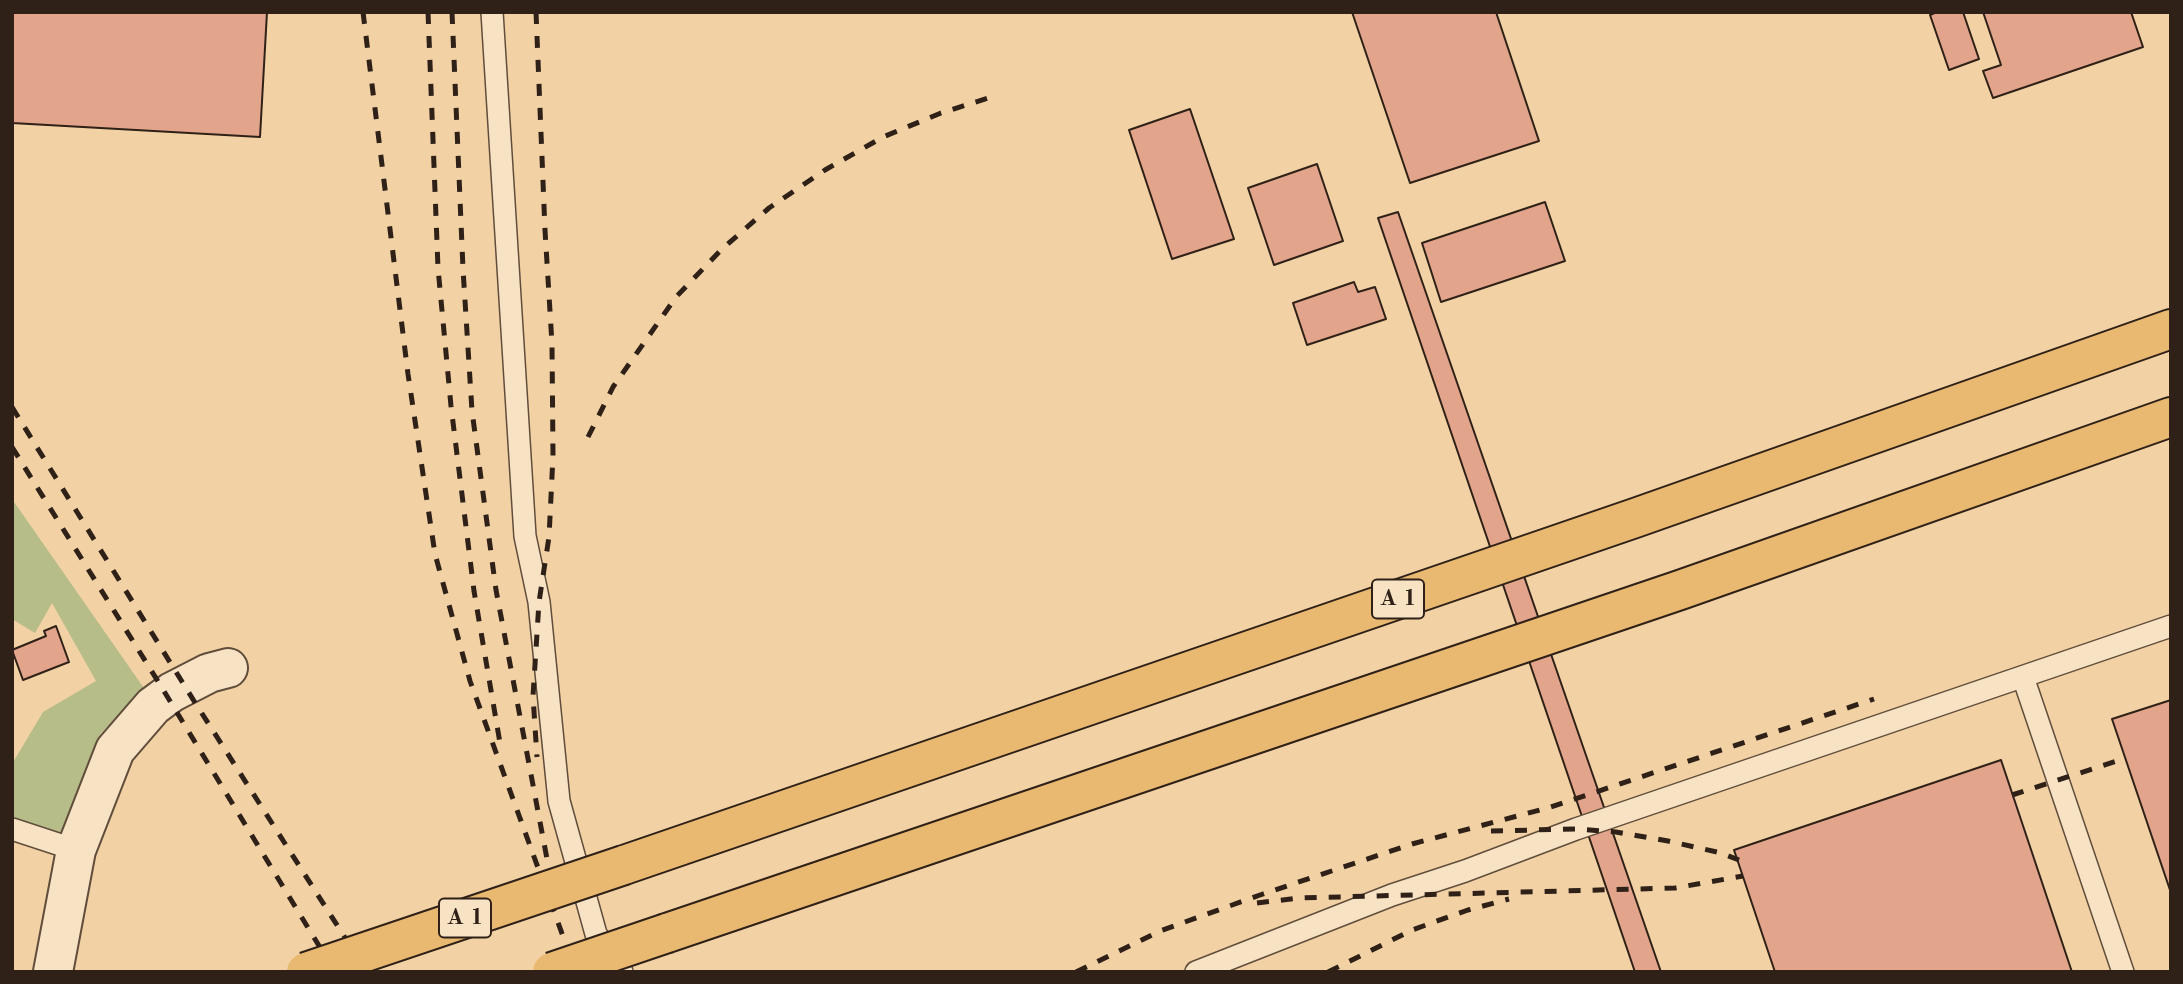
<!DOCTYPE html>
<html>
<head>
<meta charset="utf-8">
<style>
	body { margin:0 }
	#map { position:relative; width:2183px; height:984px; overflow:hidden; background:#f2d2a4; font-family:"Old Standard TT",serif }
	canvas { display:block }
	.frame { position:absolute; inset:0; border:14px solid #2f2118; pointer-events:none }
</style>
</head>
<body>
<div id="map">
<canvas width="2183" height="984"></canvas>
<div class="frame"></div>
</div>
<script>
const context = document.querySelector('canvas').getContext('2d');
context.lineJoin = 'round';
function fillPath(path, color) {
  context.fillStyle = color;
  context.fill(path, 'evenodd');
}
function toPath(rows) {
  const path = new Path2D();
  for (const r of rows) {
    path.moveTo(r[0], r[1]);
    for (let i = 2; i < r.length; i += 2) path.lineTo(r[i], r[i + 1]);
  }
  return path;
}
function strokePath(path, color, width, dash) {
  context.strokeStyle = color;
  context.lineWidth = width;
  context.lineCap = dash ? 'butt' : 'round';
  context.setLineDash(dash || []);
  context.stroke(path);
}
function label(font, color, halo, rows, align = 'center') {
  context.font = font + ' "Old Standard TT",serif';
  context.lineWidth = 6;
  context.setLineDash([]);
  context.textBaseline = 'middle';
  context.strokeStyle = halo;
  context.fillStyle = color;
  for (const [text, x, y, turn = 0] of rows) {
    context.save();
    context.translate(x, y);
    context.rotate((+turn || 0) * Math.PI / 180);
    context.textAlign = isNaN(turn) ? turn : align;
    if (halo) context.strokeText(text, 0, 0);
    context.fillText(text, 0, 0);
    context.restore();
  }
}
const green = toPath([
	[12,499,146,691,101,733,60,836,12,818,12,764,43,712,96,681,52,603,35,633,12,619]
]);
const building = toPath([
	[12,12,267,12,260,137,12,123,12,12],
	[1352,12,1496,12,1539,141,1410,183,1352,12],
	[1937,12,1963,12,1979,59,1949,70,1930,15,1937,12],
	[1983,12,2131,12,2143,47,1993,98,1983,71,2001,65,1983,12],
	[1190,109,1234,239,1172,259,1129,130,1190,109],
	[1317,164,1343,241,1274,265,1248,188,1317,164],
	[1545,202,1565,261,1441,302,1422,243,1545,202],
	[1398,212,1661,972,1635,972,1378,218,1398,212],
	[1354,282,1358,292,1375,287,1386,319,1307,345,1293,303,1354,282],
	[56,626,69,662,23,680,12,650,46,636,44,631,56,626],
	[2171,700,2171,893,2112,719,2171,700],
	[2001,760,2072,972,1775,972,1734,850,2001,760]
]);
const lane = toPath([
	[492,12,525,536,539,602,559,801,596,934,622,972],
	[2023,677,2123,972],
	[12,829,76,850],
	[1196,972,1392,895,1465,871,1576,829,2171,626]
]);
const street = toPath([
	[53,972,76,850,115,750,153,706,172,692,209,673,228,668]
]);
const highway = toPath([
	[624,865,1635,518,2171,329],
	[667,933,1680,590,2171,417]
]);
const rail = toPath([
	[363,12,408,374,435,554,470,681,576,972],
	[428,12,438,268,451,406,474,591,500,743],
	[452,12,463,269,472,411,496,590,551,880],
	[536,12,545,230,552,344,553,456,549,537,539,602,533,696,537,757],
	[12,407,194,701,367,972],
	[588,437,613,387,676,297,722,249,769,208,825,170,883,137,941,113,998,95],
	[12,447,159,683,335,972],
	[2012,795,2123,759],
	[1491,831,1576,829,1616,832,1668,841,1721,853,1739,860],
	[1257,903,1299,898,1675,888,1743,876],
	[1076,972,1160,931,1260,895,1412,844,1551,807,1874,699],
	[1328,972,1412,930,1468,910,1509,899]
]);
const highwayBridge = toPath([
	[306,972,624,865],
	[552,972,667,933]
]);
const shields = [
	[1398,599,52],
	[465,918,52]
];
const shieldNames = [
	["A 1",1398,599],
	["A 1",465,918]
];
fillPath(green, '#b6bd89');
fillPath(building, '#e2a58b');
strokePath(building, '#2f2118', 2);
strokePath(lane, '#604d3b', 24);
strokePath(street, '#604d3b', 42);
strokePath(highway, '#2f2118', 42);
strokePath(lane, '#f7e2c4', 21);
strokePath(street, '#f7e2c4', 38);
strokePath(highway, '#e9b972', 38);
strokePath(rail, '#2f2118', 5, [12, 12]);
strokePath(highwayBridge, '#2f2118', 42, []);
strokePath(highwayBridge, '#e9b972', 38);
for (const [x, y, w] of shields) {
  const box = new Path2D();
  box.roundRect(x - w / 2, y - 19.5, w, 39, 5);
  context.fillStyle = '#f7e2c4';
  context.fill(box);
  strokePath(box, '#2f2118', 2);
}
label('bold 23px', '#2f2118', null, shieldNames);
</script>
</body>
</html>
